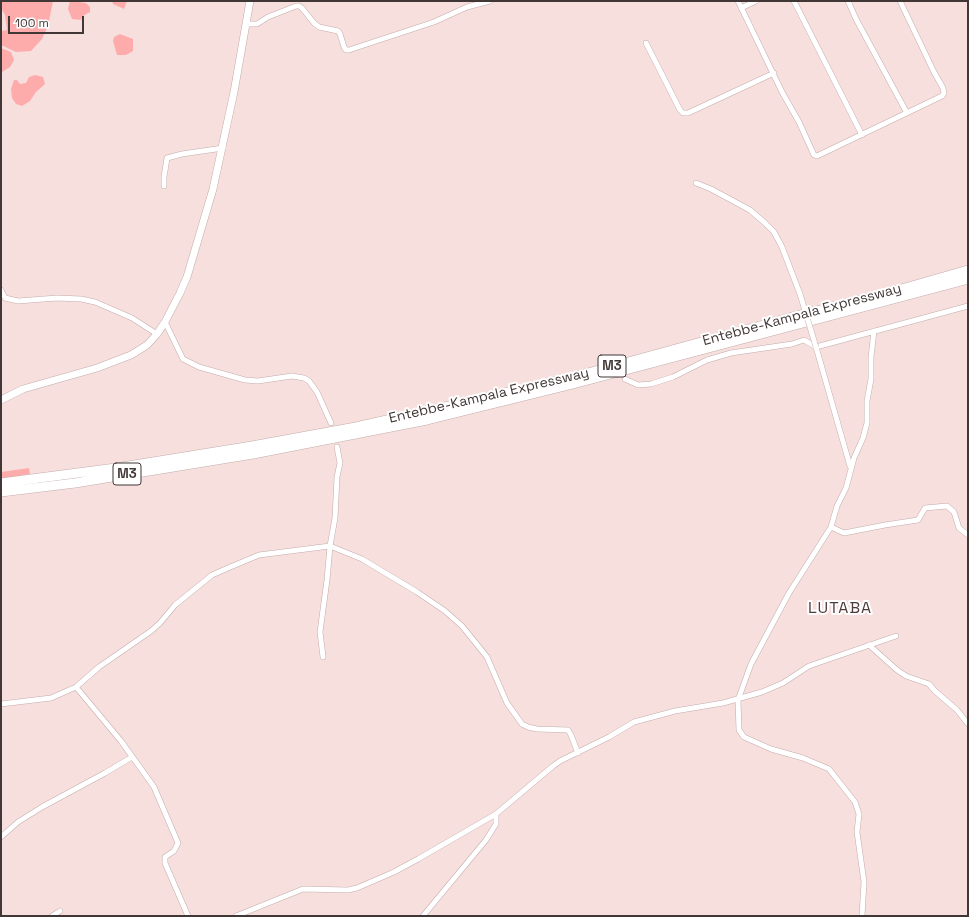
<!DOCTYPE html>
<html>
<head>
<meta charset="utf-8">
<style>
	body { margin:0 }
	#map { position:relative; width:969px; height:917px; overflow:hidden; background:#f7dfde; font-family:"Space Grotesk",sans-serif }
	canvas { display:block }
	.frame { position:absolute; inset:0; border:2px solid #403736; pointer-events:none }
	.scale { position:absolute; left:8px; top:16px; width:76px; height:18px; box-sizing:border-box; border:2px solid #403736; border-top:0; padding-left:5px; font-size:12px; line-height:14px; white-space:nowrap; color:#403736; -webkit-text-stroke:3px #fff; paint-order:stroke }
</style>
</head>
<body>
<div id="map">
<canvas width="969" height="917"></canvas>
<div class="frame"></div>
<div class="scale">100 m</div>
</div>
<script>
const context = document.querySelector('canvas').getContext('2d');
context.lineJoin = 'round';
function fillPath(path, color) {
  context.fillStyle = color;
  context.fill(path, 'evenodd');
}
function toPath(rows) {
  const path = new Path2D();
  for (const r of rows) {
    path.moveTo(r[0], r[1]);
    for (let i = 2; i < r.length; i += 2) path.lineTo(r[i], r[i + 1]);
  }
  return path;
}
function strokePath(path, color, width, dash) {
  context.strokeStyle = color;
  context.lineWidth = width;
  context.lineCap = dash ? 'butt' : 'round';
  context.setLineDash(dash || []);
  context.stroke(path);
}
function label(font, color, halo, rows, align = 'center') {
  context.font = font + ' "Space Grotesk",sans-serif';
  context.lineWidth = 4;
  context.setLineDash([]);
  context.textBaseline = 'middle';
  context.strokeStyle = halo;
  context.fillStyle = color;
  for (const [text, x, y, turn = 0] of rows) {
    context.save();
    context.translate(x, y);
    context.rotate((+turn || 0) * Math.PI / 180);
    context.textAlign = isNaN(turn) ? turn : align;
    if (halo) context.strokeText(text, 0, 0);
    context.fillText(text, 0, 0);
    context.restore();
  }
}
const green = toPath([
	[1,1,53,1,48,26,42,39,31,51,16,52,1,45,1,31,7,30,5,15,1,8],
	[70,1,86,3,90,7,90,12,83,16,81,20,72,19,68,9],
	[112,1,127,1,124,9,113,4],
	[120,34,133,39,133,51,126,55,117,55,113,41,114,37],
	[1,48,11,52,14,60,10,67,2,72],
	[35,75,43,77,45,84,36,92,30,101,22,106,16,104,12,98,11,89,14,80,17,80,20,84,26,83,29,77],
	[29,468,30,474,1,479,1,472]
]);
const street = toPath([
	[738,1,782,92,799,122,814,155,817,156,942,96,944,93,943,88,934,72,900,1],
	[794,1,862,135],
	[848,1,856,19,907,113],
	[741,8,756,1],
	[247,24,257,24,268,17,296,6,299,6,302,8,314,23,319,27,338,31,340,34,344,47,346,50,349,50,434,22,467,7,490,1],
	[646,43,680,110,683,113,688,113,774,73],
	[696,183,711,189,750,210,765,223,774,232,782,247,800,294],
	[164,186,164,177,167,158,182,154,223,148],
	[1,290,5,298,18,301,57,298,81,299,95,302,132,318,157,334],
	[165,322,183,359,199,367,245,380,258,381,292,376,304,378,309,381,317,392,331,423],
	[816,347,850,466],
	[625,379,638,385,651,384,673,377,707,360,731,353,792,344,804,340,816,347,968,306],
	[831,527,844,533,885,525,918,520,925,508,947,506,954,512,959,528,968,535],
	[869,645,897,670,906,676,929,684,935,691,957,710,968,724],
	[323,657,320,632,327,580,330,546,335,518,337,477,340,463,337,447],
	[76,687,121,741,154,787,178,843,174,851,165,857,165,863,188,916],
	[1,704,51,698,76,687,99,667,151,631,160,623,175,605,212,575,228,568,259,555,330,546,362,559,417,592,445,611,462,626,487,657,507,703,522,724,528,727,537,729,568,730,571,735,578,753],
	[1,837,18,822,42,807,105,773,132,757],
	[52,916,60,911],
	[236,916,303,889,348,890,357,888,394,872,418,859,496,814],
	[423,916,486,840,496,824,496,814,553,766,560,761,609,737,634,722,675,711,723,703,762,692,783,683,809,666,896,636],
	[862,916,864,882,857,832,859,814,855,802,829,769,803,758,771,749,744,737,739,730,738,700,751,664,789,593,831,527,837,506,846,488,854,458,863,438,867,423,867,401,871,379,871,357,874,331]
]);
const secondary = toPath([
	[1,400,23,389,97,368,131,355,147,345,157,334,165,322,180,293,187,277,213,189,234,92,250,1]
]);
const highway = toPath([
	[1,483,116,468,252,446,356,427,445,407,577,376,800,315,884,294,968,270],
	[1,492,75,483,253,454,427,420,573,384,968,279]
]);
const streetBridge = toPath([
	[800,294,816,347]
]);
const shields = [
	[612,366,28],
	[127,474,28]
];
const shieldNames = [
	["M3",612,366],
	["M3",127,474]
];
const streetNames = [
	["Entebbe-Kampala Expressway",802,315,-15],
	["Entebbe-Kampala Expressway",489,396,-13]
];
const quarterNames = [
	["LUTABA",840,609]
];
fillPath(green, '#feacab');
strokePath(street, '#c3acab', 6);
strokePath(secondary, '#c3acab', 8);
strokePath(highway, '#c3acab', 10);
strokePath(street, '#fff', 5);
strokePath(secondary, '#fff', 7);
strokePath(highway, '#fff', 9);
strokePath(streetBridge, '#c3acab', 6, []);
strokePath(streetBridge, '#fff', 5);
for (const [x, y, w] of shields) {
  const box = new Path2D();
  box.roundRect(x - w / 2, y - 11, w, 22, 3);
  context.fillStyle = '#fff';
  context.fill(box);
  strokePath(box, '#403736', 1);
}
label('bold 13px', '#403736', null, shieldNames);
label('14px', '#403736', '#fff', streetNames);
context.letterSpacing = '1px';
label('16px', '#4f3c3b', '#fff', quarterNames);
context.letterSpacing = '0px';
</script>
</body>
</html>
